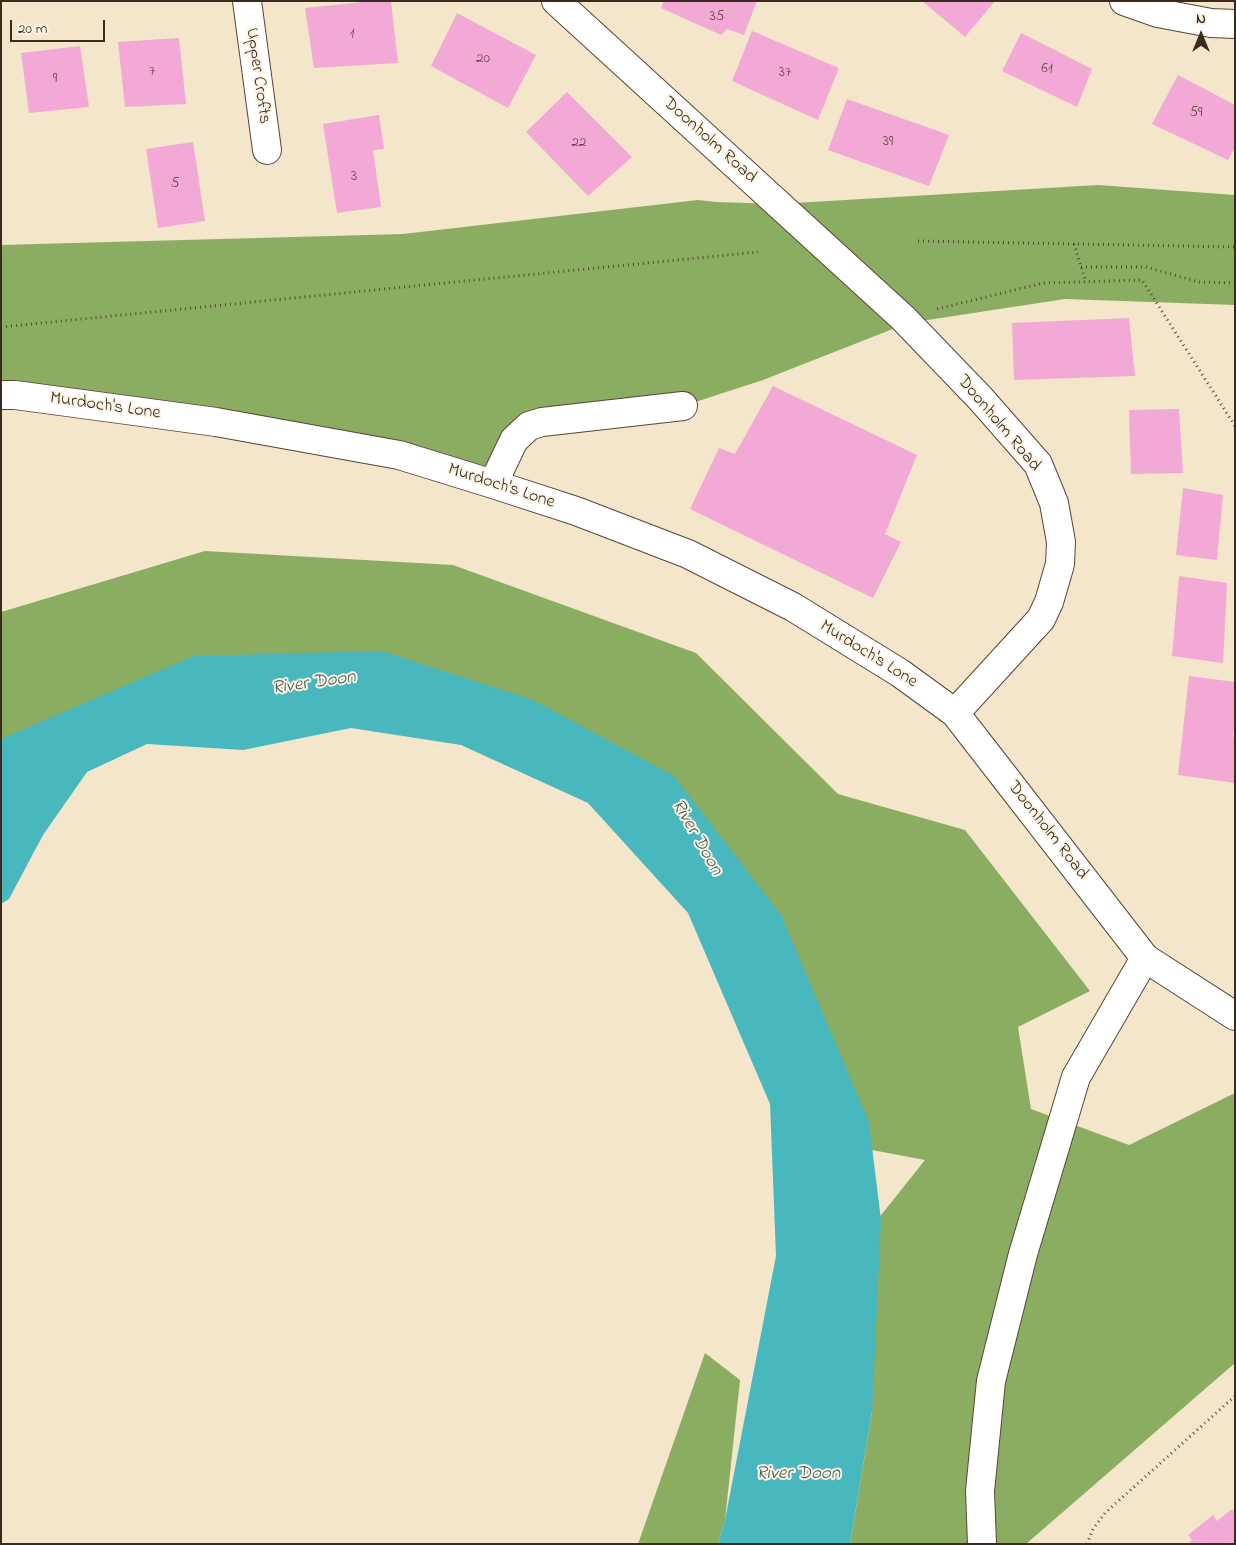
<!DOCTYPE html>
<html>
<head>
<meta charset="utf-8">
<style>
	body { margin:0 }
	#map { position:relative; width:1236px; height:1545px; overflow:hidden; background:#f3e6cb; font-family:"Indie Flower",sans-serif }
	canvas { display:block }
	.frame { position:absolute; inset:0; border:2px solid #3b2a1e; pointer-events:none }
	.north { position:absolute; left:1176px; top:10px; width:50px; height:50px; -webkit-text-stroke:4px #fcf5e5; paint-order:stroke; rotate:0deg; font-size:14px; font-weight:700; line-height:20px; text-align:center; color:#3b2a1e }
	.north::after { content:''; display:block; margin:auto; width:18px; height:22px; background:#3b2a1e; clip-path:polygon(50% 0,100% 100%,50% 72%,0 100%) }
	.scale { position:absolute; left:10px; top:20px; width:95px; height:22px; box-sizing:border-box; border:2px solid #3b2a1e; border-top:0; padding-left:6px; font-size:15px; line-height:18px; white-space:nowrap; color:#3b2a1e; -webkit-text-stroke:4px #fcf5e5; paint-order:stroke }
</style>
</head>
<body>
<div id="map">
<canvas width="1236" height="1545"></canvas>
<div class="frame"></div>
<div class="north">N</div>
<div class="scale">20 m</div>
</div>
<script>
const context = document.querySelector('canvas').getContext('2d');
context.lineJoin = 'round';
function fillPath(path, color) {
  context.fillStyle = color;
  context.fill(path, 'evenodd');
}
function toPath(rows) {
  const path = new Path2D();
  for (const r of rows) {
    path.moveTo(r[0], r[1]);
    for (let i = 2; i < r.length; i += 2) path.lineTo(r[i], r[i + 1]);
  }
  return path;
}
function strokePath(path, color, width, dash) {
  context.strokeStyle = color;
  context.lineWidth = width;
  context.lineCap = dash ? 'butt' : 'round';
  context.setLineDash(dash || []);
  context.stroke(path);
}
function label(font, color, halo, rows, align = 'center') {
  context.font = font + ' "Indie Flower",sans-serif';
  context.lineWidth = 4;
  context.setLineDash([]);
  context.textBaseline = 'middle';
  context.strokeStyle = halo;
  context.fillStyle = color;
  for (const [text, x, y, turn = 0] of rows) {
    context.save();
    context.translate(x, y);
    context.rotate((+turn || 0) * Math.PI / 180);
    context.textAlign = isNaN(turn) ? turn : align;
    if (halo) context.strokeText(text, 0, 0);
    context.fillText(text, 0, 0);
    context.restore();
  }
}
const forest = toPath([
	[1098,185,1235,195,1235,305,1065,299,908,323,763,380,683,406,542,422,493,484,1,395,1,245,403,234,698,200,716,202,778,204],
	[205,551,453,565,696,653,838,794,965,830,1090,991,1018,1027,1031,1109,1129,1145,1235,1093,1235,1363,1026,1544,850,1544,872,1412,858,1244,925,1160,840,1144,674,804,412,675,1,767,1,612],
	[705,1353,740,1380,725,1520,718,1544,638,1544]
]);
const water = toPath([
	[381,651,533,700,674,776,781,915,869,1122,881,1220,872,1412,850,1544,718,1544,725,1520,776,1256,770,1104,688,913,588,803,461,745,351,728,243,750,147,744,87,772,43,835,9,899,1,904,1,739,194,656]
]);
const building = toPath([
	[373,1,391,1,398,63,314,68,305,8],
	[664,1,757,1,744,35,727,29,721,35,661,8],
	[922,1,995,1,965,37],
	[457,13,536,55,508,108,431,66],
	[752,31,839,68,818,120,732,81],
	[1021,33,1092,69,1077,107,1002,71],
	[179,38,186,104,125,107,118,42],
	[80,46,89,107,29,113,21,53],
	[1178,75,1235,105,1235,147,1228,160,1152,124],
	[567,92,632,157,588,196,526,132],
	[847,99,949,135,929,186,828,150],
	[379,115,384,149,373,150,381,207,337,213,323,124],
	[193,142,205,221,158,228,146,149],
	[1129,318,1135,376,1014,380,1012,323],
	[773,386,917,455,885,534,901,542,873,598,690,509,719,448,735,454],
	[1179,409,1183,473,1131,474,1129,410],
	[1183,488,1223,495,1217,560,1176,555],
	[1179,576,1227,583,1223,663,1172,656],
	[1189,676,1235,682,1235,720,1233,737,1235,737,1235,783,1178,775],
	[1232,1509,1235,1513,1235,1544,1188,1544,1192,1540,1188,1535,1213,1515,1217,1521]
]);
const path = toPath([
	[918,241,1235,247],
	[1074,244,1086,282],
	[1081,267,1146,267,1199,282,1235,283],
	[937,309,1043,283,1142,280,1235,426],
	[1,327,758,252],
	[1087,1544,1093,1529,1105,1513,1235,1396]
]);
const minor = toPath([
	[247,1,267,150],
	[556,1,903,318,980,398,1038,464,1054,503,1061,542,1060,564,1049,602,1041,619,955,713],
	[1124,1,1158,13,1211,23,1235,24],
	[1,395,15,395,216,422,399,455,493,484,576,511,688,554,793,607,900,673,955,713,1145,958,1235,1016],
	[493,484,514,440,529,426,542,422,683,406],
	[982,1544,980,1491,991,1381,1023,1254,1076,1077,1145,958]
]);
const numberNames = [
	["35",717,18],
	["1",352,35],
	["20",483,60],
	["61",1047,70],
	["7",152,73],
	["37",785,74],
	["9",55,80],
	["59",1196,114],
	["39",888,143],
	["22",579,144],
	["3",354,178],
	["5",175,185]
];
const streetNames = [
	["Upper Crofts",257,76,82],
	["Doonholm Road",709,141,42],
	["Murdoch's Lone",105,407,8],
	["Doonholm Road",998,424,50],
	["Murdoch's Lone",501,487,18],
	["Murdoch's Lone",868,655,32],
	["Doonholm Road",1047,831,52]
];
const waterNames = [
	["River Doon",314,684,-8],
	["River Doon",696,838,60],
	["River Doon",798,1475]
];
fillPath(forest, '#8bad61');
fillPath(water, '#48b7be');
fillPath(building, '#f2a9d5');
strokePath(minor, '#574638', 30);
strokePath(path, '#574638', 3, [1, 4]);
strokePath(minor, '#fff', 28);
label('15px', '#694a4c', null, numberNames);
label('18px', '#3b2a1e', '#fcf5e5', streetNames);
label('italic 19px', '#405b56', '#fcf5e5', waterNames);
</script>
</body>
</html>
